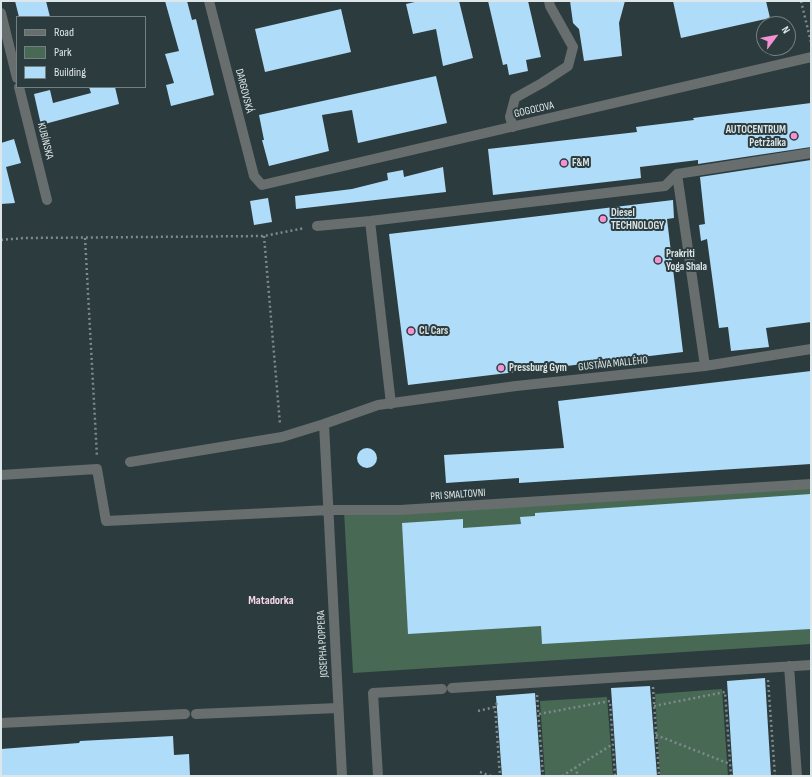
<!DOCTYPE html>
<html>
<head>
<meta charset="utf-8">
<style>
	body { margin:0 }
	#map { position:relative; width:812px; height:777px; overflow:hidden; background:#2c3b3d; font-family:"Sofia Sans Condensed",sans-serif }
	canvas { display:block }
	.frame { position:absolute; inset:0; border:2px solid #dde6e8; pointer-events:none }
	.legend { position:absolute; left:16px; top:16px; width:130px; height:72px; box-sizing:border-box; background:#2c3b3d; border:1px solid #737f81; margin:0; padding:5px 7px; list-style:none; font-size:12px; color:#dde6e8 }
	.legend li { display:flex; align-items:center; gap:8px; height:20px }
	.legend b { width:20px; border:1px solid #737f81 }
	.north { position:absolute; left:756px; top:16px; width:40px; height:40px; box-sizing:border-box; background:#2c3b3d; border:1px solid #737f81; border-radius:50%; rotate:58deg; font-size:11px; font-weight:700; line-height:16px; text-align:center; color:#dde6e8 }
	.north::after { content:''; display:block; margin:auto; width:14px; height:18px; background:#f591d2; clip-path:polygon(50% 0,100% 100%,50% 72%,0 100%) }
</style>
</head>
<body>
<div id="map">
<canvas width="812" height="777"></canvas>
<div class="frame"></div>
<ul class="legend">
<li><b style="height:5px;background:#676e6d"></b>Road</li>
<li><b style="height:11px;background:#486a55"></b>Park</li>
<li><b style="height:11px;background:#afdcf8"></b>Building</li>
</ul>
<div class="north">N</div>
</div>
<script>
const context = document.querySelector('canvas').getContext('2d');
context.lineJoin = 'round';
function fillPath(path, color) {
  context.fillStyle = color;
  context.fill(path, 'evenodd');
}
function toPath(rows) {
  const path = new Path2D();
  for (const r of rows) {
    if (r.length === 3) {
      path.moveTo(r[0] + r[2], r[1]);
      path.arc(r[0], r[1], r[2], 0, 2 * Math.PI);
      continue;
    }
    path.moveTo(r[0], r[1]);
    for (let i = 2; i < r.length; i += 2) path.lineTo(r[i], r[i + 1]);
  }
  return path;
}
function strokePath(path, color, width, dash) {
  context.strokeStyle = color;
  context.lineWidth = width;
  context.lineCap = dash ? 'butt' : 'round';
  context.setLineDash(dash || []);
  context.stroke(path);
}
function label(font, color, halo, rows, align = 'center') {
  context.font = font + ' "Sofia Sans Condensed",sans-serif';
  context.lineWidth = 4;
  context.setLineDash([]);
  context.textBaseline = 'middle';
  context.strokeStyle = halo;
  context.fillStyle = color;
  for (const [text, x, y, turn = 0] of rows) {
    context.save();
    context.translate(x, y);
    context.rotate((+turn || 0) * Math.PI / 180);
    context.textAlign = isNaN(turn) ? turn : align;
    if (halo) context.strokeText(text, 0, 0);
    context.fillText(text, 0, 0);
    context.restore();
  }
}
const green = toPath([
	[811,486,811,644,353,673,344,511],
	[722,689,728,776,660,776,655,694],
	[607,697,613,776,545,776,540,701]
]);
const building = toPath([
	[15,1,46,1,50,17,19,17],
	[165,1,187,1,192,20,196,19,214,95,171,106,166,85,174,83,165,54,179,51],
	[419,1,459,1,473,58,443,66,436,29,413,34,406,4],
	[488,1,528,1,541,57,526,60,528,71,509,75,507,64,503,65],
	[570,1,625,1,619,23,622,56,584,61,579,29,573,23],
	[673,1,766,1,770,18,681,38],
	[341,9,351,52,265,72,255,29],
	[436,76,447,123,358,143,352,110,322,115,329,151,269,166,262,140,264,140,259,115],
	[89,87,115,87,119,104,41,125,34,94,50,90,53,103,91,93],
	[811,103,811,147,698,164,698,160,640,167,641,178,493,195,488,149,637,132,636,127,694,120,693,118],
	[14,139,21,163,6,167,15,203,1,204,1,143],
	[811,160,811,322,766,328,769,347,731,351,728,327,719,328,707,239,701,241,699,225,705,224,700,177],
	[443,167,446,192,296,209,295,196,352,189,388,180,387,173,403,170,404,177],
	[268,198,272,222,254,225,250,201],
	[673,200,674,218,667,219,683,352,408,385,389,234],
	[811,371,811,464,519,483,519,478,446,483,444,455,564,448,558,401],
	[367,458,10],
	[811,494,811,629,542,644,541,626,408,634,402,523,463,519,463,528,521,524,520,517,535,516,535,513],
	[765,678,771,776,733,776,727,681],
	[650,686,657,776,617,776,611,688],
	[535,693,541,776,502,776,496,696],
	[173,736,174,755,189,754,190,776,1,776,1,749,79,743,80,741]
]);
const path = toPath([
	[801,1,811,42],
	[264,236,280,424],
	[85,238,97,457],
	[1,240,23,238,264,236,305,228],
	[768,680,775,776],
	[653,687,659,776],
	[537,695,543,776],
	[495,706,500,776],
	[654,706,725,692,731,776],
	[478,711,495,707,497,703],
	[539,714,610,701,615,776],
	[656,735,730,764],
	[575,767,578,776],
	[480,772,491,776],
	[562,776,613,744]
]);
const minor = toPath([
	[209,1,254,176,262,185,811,57],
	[1,13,17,78],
	[19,87,47,200],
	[513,127,510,117,515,98,542,83,568,66,573,47,550,6,549,1],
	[370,221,391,404],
	[317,226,370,221,665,186,677,174],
	[705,366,677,174,811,153],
	[324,424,378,405,516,386,705,366,811,349],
	[130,462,282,437,324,424,342,776],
	[1,475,97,469,106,521,329,510,400,510,811,484],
	[789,666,797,776],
	[452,688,811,665],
	[196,714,338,708],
	[1,723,185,714],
	[378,776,373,693,442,689]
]);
const markers = [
	[794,136,4,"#f591d2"],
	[564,163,4,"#f591d2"],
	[603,219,4,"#f591d2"],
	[658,260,4,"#f591d2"],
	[411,331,4,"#f591d2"],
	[501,368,4,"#f591d2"]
];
const streetNames = [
	["DARGOVSKÁ",244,91,76],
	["GOGOĽOVA",534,110,-13],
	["KUBÍNSKA",45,141,76],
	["GUSTÁVA MALLÉHO",613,364,-6],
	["PRI SMALTOVNI",458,495,-4],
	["JOSEPHA POPPERA",323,644,-93]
];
const poiNames = [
	["AUTOCENTRUM",786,130,"right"],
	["Petržalka",786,143,"right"],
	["F&M",572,163],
	["Diesel",611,213],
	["TECHNOLOGY",611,226],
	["Prakriti",666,254],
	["Yoga Shala",666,267],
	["CL Cars",419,331],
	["Pressburg Gym",509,368]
];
const neighbourhoodNames = [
	["Matadorka",271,601]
];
fillPath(green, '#486a55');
fillPath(building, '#afdcf8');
strokePath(path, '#7e8a8c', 2.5, [2, 3]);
strokePath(minor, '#676e6d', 10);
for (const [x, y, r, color] of markers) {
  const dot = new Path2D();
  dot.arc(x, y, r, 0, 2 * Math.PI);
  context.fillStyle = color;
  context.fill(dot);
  strokePath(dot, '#2c3b3d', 1.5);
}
label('11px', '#dde6e8', '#2c3b3d', streetNames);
label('bold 11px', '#dde6e8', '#2c3b3d', poiNames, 'left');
label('bold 12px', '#f6d8ea', '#2c3b3d', neighbourhoodNames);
</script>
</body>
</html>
